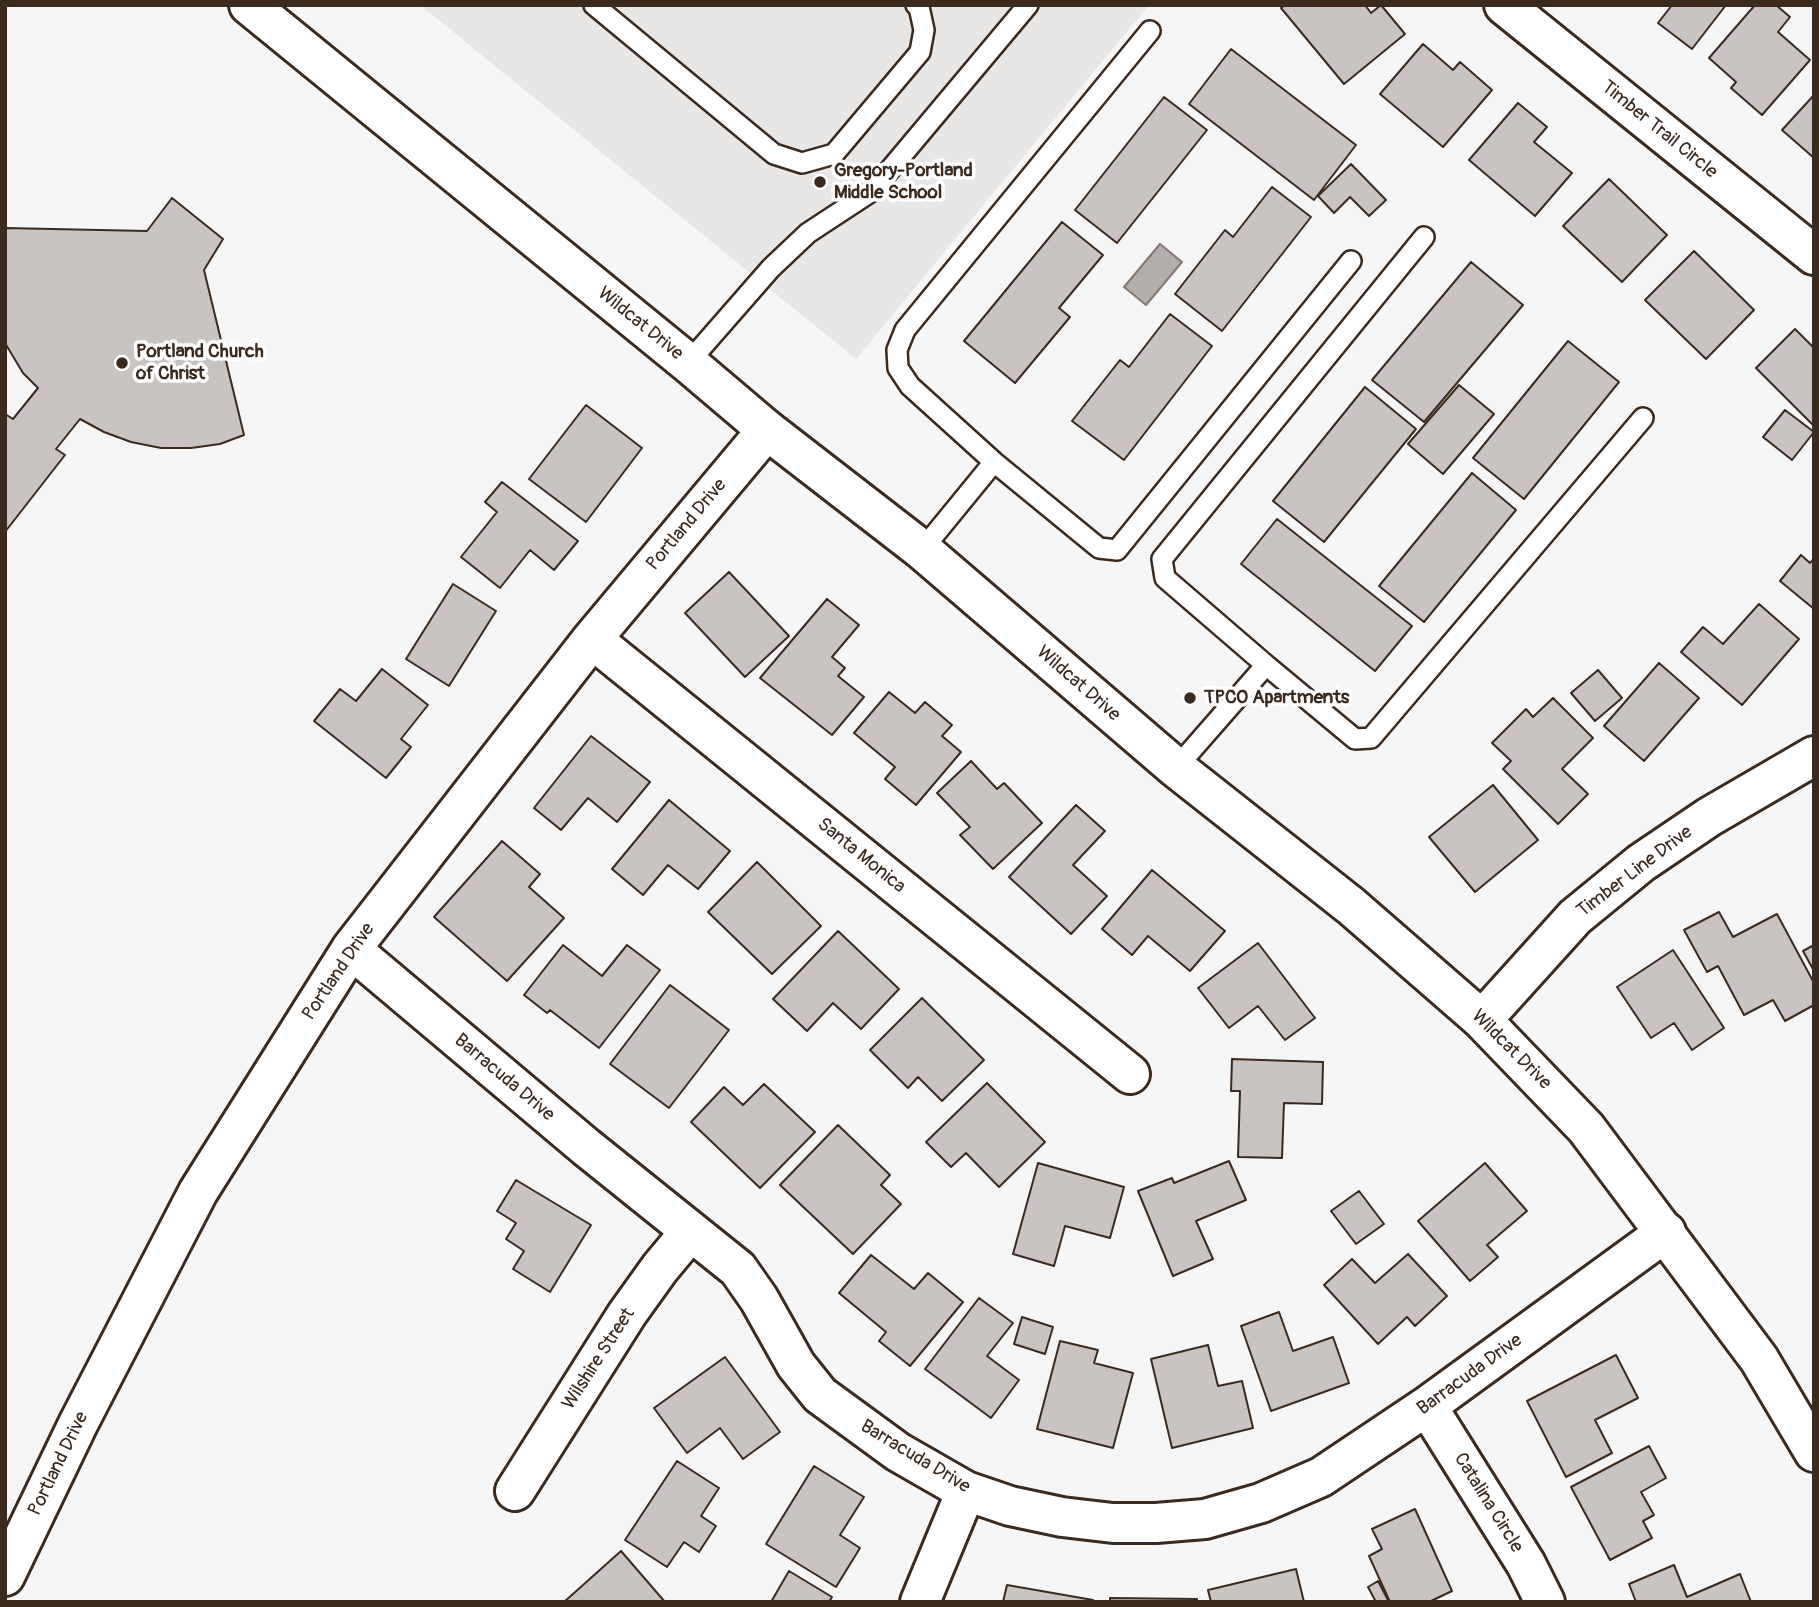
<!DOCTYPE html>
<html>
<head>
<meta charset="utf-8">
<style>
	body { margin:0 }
	#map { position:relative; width:1819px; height:1607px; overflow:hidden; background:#f7f6f6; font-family:Pangolin,sans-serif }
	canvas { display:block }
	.frame { position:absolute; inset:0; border:7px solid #3b2a1e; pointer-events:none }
</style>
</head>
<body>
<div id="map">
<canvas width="1819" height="1607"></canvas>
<div class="frame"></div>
</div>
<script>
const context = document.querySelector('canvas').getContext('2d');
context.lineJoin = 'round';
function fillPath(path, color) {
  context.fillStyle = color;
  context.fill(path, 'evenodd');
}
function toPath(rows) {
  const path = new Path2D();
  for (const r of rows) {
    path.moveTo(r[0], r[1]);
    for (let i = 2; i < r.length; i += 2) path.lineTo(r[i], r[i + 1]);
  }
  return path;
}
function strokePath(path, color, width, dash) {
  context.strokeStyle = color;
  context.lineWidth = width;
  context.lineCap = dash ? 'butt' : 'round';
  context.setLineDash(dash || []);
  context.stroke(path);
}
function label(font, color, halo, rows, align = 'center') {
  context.font = font + ' Pangolin,sans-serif';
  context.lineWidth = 7;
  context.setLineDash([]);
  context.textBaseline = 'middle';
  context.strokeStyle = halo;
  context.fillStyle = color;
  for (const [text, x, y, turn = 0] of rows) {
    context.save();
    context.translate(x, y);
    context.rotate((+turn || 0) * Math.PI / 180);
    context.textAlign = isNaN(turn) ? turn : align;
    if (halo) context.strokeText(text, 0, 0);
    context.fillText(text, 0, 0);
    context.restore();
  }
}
const built = toPath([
	[420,5,1149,5,856,359]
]);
const water = toPath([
	[1160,244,1182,262,1146,305,1124,287,1160,244]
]);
const building = toPath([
	[1285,5,1365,5,1371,13,1381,5,1405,34,1344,84,1281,8,1285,5],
	[1672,5,1726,5,1692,49,1658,23,1672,5],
	[1755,5,1776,5,1790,17,1778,32,1810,60,1762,115,1731,88,1736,82,1709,58,1755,5],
	[1423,44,1453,70,1460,62,1492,90,1443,147,1380,94,1423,44],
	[1231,49,1356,145,1314,200,1189,104,1231,49],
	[1814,95,1814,158,1782,130,1814,95],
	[1164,97,1207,130,1117,243,1075,210,1164,97],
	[1518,103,1547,127,1534,142,1572,173,1535,216,1469,160,1518,103],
	[1351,164,1386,200,1369,216,1350,197,1334,213,1318,196,1351,164],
	[1609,179,1667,235,1622,282,1563,226,1609,179],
	[1272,187,1311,217,1222,331,1175,294,1225,230,1233,237,1272,187],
	[172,198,223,239,204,270,244,435,220,444,191,448,161,448,131,442,104,432,80,419,56,449,65,455,5,532,5,414,13,419,38,388,23,373,5,343,5,228,147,231,172,198],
	[1062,222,1103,255,1059,308,1070,317,1015,383,964,341,1062,222],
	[1694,251,1754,310,1706,359,1645,300,1694,251],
	[1471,262,1523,305,1424,422,1372,380,1471,262],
	[1170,314,1212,346,1124,460,1072,421,1120,360,1129,367,1170,314],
	[1795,329,1814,348,1814,426,1756,368,1795,329],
	[1568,341,1619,382,1524,499,1473,458,1568,341],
	[1459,385,1494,414,1443,474,1408,444,1459,385],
	[1365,387,1416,429,1324,542,1273,501,1365,387],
	[586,405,642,448,586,522,529,479,586,405],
	[1785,410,1814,432,1792,460,1763,437,1785,410],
	[1472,473,1516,510,1424,622,1379,586,1472,473],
	[502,482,578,541,554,570,530,550,500,588,461,557,497,512,485,502,502,482],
	[1277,519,1412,626,1375,671,1241,564,1277,519],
	[1801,555,1810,563,1814,558,1814,609,1780,581,1801,555],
	[729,572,789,636,745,677,685,613,729,572],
	[453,584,496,611,449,686,406,659,453,584],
	[827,599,859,625,832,657,845,668,838,676,864,697,832,735,760,678,827,599],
	[1759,604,1799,639,1742,705,1681,652,1703,627,1723,644,1759,604],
	[1659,663,1699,698,1644,761,1604,726,1659,663],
	[382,669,428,705,401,739,411,747,386,778,314,721,340,689,356,701,382,669],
	[1598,670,1622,698,1595,721,1571,693,1598,670],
	[889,692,915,713,925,702,952,725,942,736,961,752,916,805,885,779,895,767,854,733,889,692],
	[1553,698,1593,738,1562,769,1588,794,1558,824,1503,769,1511,761,1492,743,1526,709,1533,717,1553,698],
	[591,736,650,782,617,822,588,798,561,830,534,808,591,736],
	[971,761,997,789,1004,783,1042,823,993,869,960,835,970,827,937,793,971,761],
	[1493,785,1538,840,1475,892,1429,837,1493,785],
	[669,800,730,851,698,889,668,865,643,895,612,869,669,800],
	[1076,805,1105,831,1073,865,1107,896,1071,934,1009,877,1076,805],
	[502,841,540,874,529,887,564,918,507,981,434,917,502,841],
	[757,862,821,926,772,974,708,912,757,862],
	[1152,870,1225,931,1190,971,1148,936,1132,955,1102,929,1152,870],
	[1719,912,1733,937,1777,914,1814,983,1814,1005,1785,1021,1773,1000,1744,1015,1718,966,1707,972,1684,930,1719,912],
	[838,931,899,989,861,1029,833,1003,807,1031,773,999,838,931],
	[1258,943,1315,1018,1285,1040,1258,1006,1229,1028,1198,988,1258,943],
	[563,945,602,976,627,945,660,970,599,1048,550,1010,547,1013,524,995,563,945],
	[1814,945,1814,971,1803,951,1814,945],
	[1673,950,1724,1028,1692,1050,1674,1023,1651,1038,1617,987,1673,950],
	[670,985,729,1030,669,1108,610,1064,670,985],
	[922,998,984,1060,942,1101,918,1077,908,1088,870,1050,922,998],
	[1232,1059,1323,1062,1322,1104,1284,1103,1282,1158,1238,1157,1240,1091,1231,1091,1232,1059],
	[987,1083,1045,1142,999,1187,966,1153,951,1167,926,1142,987,1083],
	[764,1084,815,1132,760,1188,691,1122,724,1087,743,1105,764,1084],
	[838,1125,890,1175,881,1185,901,1204,853,1254,780,1185,838,1125],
	[1229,1161,1246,1200,1196,1221,1213,1259,1173,1276,1138,1191,1172,1178,1174,1183,1229,1161],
	[1038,1163,1124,1187,1110,1238,1065,1226,1054,1266,1013,1254,1038,1163],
	[1485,1163,1527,1211,1487,1245,1498,1257,1470,1281,1418,1221,1485,1163],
	[516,1180,591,1225,550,1292,513,1269,524,1251,506,1239,516,1223,497,1211,516,1180],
	[1359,1191,1384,1224,1356,1244,1331,1211,1359,1191],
	[1408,1254,1447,1296,1415,1326,1407,1317,1378,1344,1324,1285,1352,1259,1375,1283,1408,1254],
	[871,1255,914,1289,928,1273,963,1302,910,1366,879,1341,886,1332,839,1293,871,1255],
	[979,1298,1013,1323,987,1356,1019,1380,991,1418,925,1369,979,1298],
	[1279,1312,1293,1351,1333,1337,1349,1383,1271,1411,1241,1326,1279,1312],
	[1022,1317,1053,1327,1045,1354,1014,1344,1022,1317],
	[1060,1341,1098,1350,1094,1363,1133,1373,1113,1448,1037,1429,1060,1341],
	[1208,1345,1218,1386,1242,1381,1253,1428,1172,1448,1151,1359,1208,1345],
	[1616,1355,1638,1398,1595,1420,1612,1453,1566,1477,1527,1401,1616,1355],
	[725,1357,780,1432,743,1459,720,1428,687,1453,654,1408,725,1357],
	[1649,1446,1666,1478,1641,1492,1654,1515,1643,1521,1652,1538,1610,1560,1571,1487,1649,1446],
	[677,1461,719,1488,701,1516,716,1526,699,1552,684,1542,667,1567,625,1540,677,1461],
	[814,1466,864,1497,840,1535,860,1548,836,1587,766,1544,814,1466],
	[1415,1509,1452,1591,1429,1602,1390,1602,1369,1556,1382,1549,1372,1529,1415,1509],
	[621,1551,665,1602,564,1602,621,1551],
	[1674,1565,1687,1597,1740,1574,1751,1602,1636,1602,1629,1584,1674,1565],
	[1296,1569,1304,1602,1211,1602,1208,1590,1296,1569],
	[789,1571,832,1597,829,1602,771,1602,789,1571],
	[1378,1581,1389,1602,1376,1602,1368,1587,1378,1581],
	[1007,1585,1093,1600,1093,1602,1003,1602,1007,1585],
	[1110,1598,1197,1599,1197,1602,1110,1602,1110,1598]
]);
const lane = toPath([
	[594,5,774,154,802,163,834,154,920,52,924,30,919,7,916,5],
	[688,363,771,268,808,233,872,191,1028,5],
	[994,462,1099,548,1117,550,1351,261],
	[922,550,994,462,910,386,898,368,897,350,905,330,1150,31],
	[1266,665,1165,578,1162,559,1424,237],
	[1176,768,1266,665,1355,739,1371,738,1643,418]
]);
const street = toPath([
	[1504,5,1814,255],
	[592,639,1130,1074],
	[351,949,586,1147,738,1269,759,1299,796,1365,820,1395,898,1452,966,1491,1010,1506,1062,1517,1113,1523,1156,1523,1205,1519,1261,1503,1321,1477,1427,1406,1666,1232],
	[1482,1020,1575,917,1641,863,1709,817,1814,756],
	[1427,1406,1526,1564,1545,1602],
	[515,1491,627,1314,660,1268,690,1232],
	[5,1576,78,1424,198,1192,351,949,592,639,767,430],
	[920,1602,966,1491]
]);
const secondary = toPath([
	[249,5,688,363,767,430,922,550,1176,768,1351,906,1482,1020,1586,1128,1759,1359,1814,1452]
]);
const markers = [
	[820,182,7,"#3b2a1e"],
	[122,363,7,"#3b2a1e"],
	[1190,698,7,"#3b2a1e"]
];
const streetNames = [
	["Timber Trail Circle",1659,130,39],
	["Wildcat Drive",640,324,39],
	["Portland Drive",687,525,-50],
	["Wildcat Drive",1078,684,41],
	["Santa Monica",861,856,39],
	["Timber Line Drive",1635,872,-37],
	["Portland Drive",339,972,-56],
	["Wildcat Drive",1511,1050,45],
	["Barracuda Drive",504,1078,40],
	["Wilshire Street",599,1359,-57],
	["Barracuda Drive",1470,1375,-36],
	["Barracuda Drive",915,1457,31],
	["Portland Drive",59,1464,-64],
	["Catalina Circle",1488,1503,58]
];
const poiNames = [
	["Gregory-Portland",834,171],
	["Middle School",834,193],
	["Portland Church",136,352],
	["of Christ",136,374],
	["TPCO Apartments",1204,698]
];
fillPath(built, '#e9e7e6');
fillPath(water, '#b4aeaa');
strokePath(water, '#847972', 2);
fillPath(building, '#c9c3c1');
strokePath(building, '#3b2a1e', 2);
strokePath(lane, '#3b2a1e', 24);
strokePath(street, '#3b2a1e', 44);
strokePath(secondary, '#3b2a1e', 44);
strokePath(lane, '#fff', 19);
strokePath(street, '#fff', 38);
strokePath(secondary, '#fff', 38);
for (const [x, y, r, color] of markers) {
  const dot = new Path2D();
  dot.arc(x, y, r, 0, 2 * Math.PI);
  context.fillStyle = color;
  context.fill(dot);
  strokePath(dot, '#fff', 2.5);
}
label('19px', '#3b2a1e', '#fff', streetNames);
label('bold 19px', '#3b2a1e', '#fff', poiNames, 'left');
</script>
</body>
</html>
